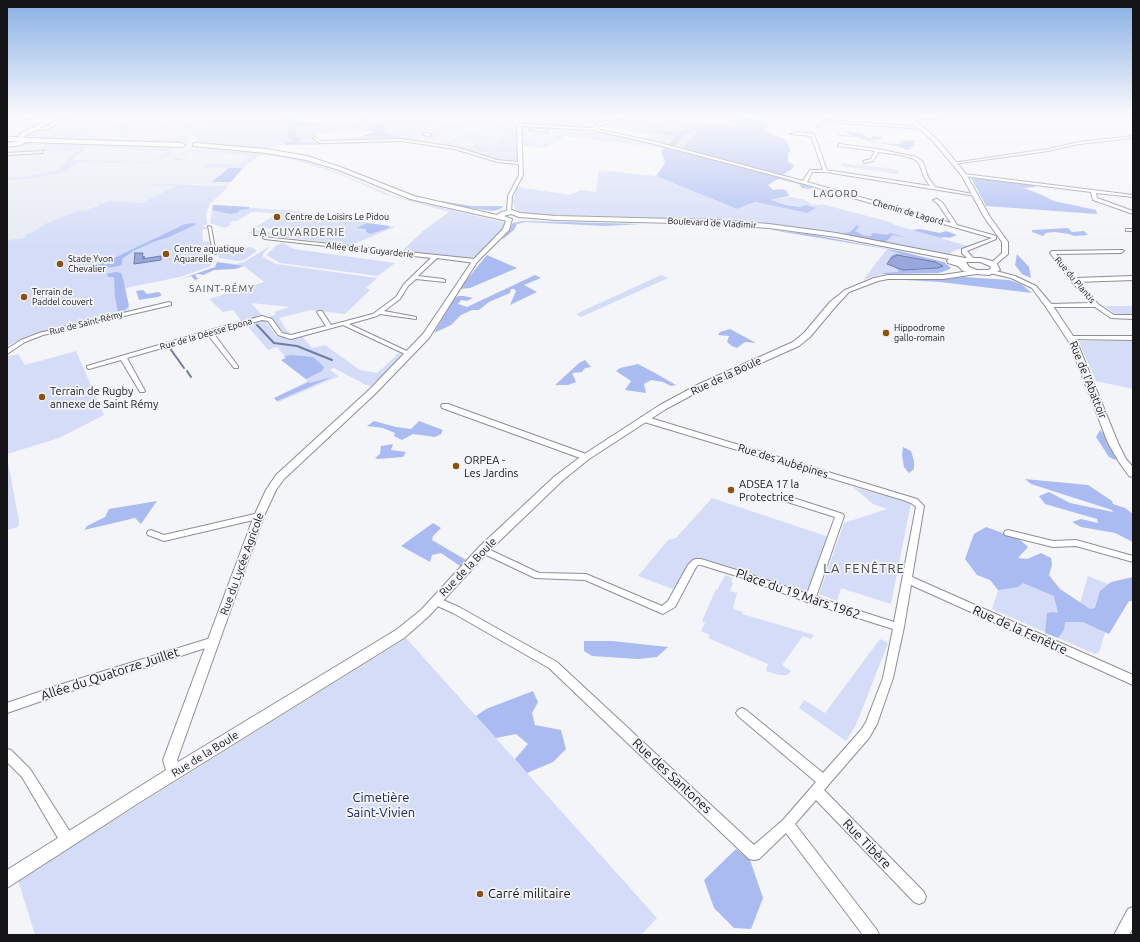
<!DOCTYPE html>
<html>
<head>
<meta charset="utf-8">
<style>
	body { margin:0 }
	#map { position:relative; width:1140px; height:942px; overflow:hidden; background:#f4f5f8; font-family:Ubuntu,sans-serif }
	canvas { display:block }
	.frame { position:absolute; inset:0; border:8px solid #151517; pointer-events:none }
</style>
</head>
<body>
<div id="map">
<canvas width="1140" height="942"></canvas>
<div class="frame"></div>
</div>
<script>
const context = document.querySelector('canvas').getContext('2d');
context.lineJoin = 'round';
function fillPath(path, color) {
  context.fillStyle = color;
  context.fill(path, 'evenodd');
}
function toPath(rows) {
  const path = new Path2D();
  for (const r of rows) {
    path.moveTo(r[0], r[1]);
    for (let i = 2; i < r.length; i += 2) path.lineTo(r[i], r[i + 1]);
  }
  return path;
}
function strokePath(path, color, width, dash) {
  context.strokeStyle = color;
  context.lineWidth = width;
  context.lineCap = dash ? 'butt' : 'round';
  context.setLineDash(dash || []);
  context.stroke(path);
}
function label(font, color, halo, rows, align = 'center') {
  context.font = font + ' Ubuntu,sans-serif';
  context.lineWidth = 3.5;
  context.setLineDash([]);
  context.textBaseline = 'middle';
  context.strokeStyle = halo;
  context.fillStyle = color;
  for (const [text, x, y, turn = 0] of rows) {
    context.save();
    context.translate(x, y);
    context.rotate((+turn || 0) * Math.PI / 180);
    context.textAlign = isNaN(turn) ? turn : align;
    if (halo) context.strokeText(text, 0, 0);
    context.fillText(text, 0, 0);
    context.restore();
  }
}
const built = toPath([
	[7,115,127,115,126,116,164,118,179,115,191,115,211,130,190,132,194,135,192,136,205,144,266,152,247,164,228,185,185,184,142,203,113,201,103,202,83,211,79,210,45,224,32,233,26,234,24,238,7,240],
	[419,115,458,115,521,122,525,115,560,115,600,119,587,127,667,146,664,148,565,136,545,148,520,145,521,163,497,161,467,151,413,142,384,132]
]);
const green = toPath([
	[95,115,179,115,180,116,136,123,133,125,135,126,131,127,133,127,133,129,125,133,130,134,127,137,143,137,117,137,124,133,115,130,113,126,118,123,125,122,131,119,129,118,109,119,91,126,88,132,89,134,65,139,55,140,22,138,23,136,35,131,43,129,86,129,91,124,59,123,53,127,48,128,61,120,66,120,68,123,97,123,104,119,102,119,104,117,104,116],
	[191,115,289,115,291,119,290,115,306,115,308,122,302,121,292,122,292,137,302,138,297,137,296,127,313,126,357,121,365,125,375,126,381,130,370,128,315,134,322,141,366,136,388,137,382,126,391,122,387,121,377,125,364,119,364,115,419,115,413,118,466,126,461,129,454,130,436,129,439,126,431,125,409,136,417,137,420,135,430,136,432,134,427,133,431,131,446,133,435,140,420,138,413,142,404,142,406,142,312,143,294,141,286,142,285,145,276,145,267,150,197,143,197,139,190,132,211,130],
	[526,115,582,115,581,116,605,117,612,120,590,128,522,124],
	[633,115,743,115,746,116,736,126,707,124,702,127,676,134,659,130,673,130,659,127,660,128,654,131,643,129,675,137,667,145,641,139,650,135,601,125],
	[750,115,813,115,831,116,831,121,797,120],
	[182,117,186,117,185,119,199,129,188,131,176,125,165,126,174,131,169,132,156,126,185,120,183,119,152,122],
	[498,126,516,128,517,162,495,160,458,147,444,145,456,138,463,137,470,134,495,137,483,144,492,146,501,139,497,138,500,136,506,137,508,134,490,131],
	[459,139,480,142,472,147,450,144],
	[556,128,593,129,667,146,664,148,565,136,545,148,522,145,521,129,528,129,525,130,526,139,535,143,534,145,542,146,549,141,555,140,549,139,556,139,559,137,550,136,547,134,533,136,531,135,534,135,534,131,531,130,546,131,544,133,558,135,565,130,554,129],
	[692,130,695,130,698,133,682,149,675,147,682,137,689,133],
	[95,134,90,136,105,140,144,140,143,142,186,136,191,139,190,141,181,144,68,140],
	[21,144,72,144,125,147,168,149,174,152,165,158,145,160,155,159,168,151,88,146,72,160,151,162,152,163,80,162,72,166,69,171,63,172,26,179,7,180,7,178,25,177,58,171,76,150,37,152,44,145,18,145],
	[198,150,259,153,292,158,309,162,335,171,393,196,506,223,499,234,475,257,465,258,402,251,423,231,449,212,384,194,331,171,283,157,261,155,247,164,243,168,202,167,210,163,239,165,248,157,253,155,194,151,176,156,179,159,187,159,185,160,176,161,172,158,182,152],
	[842,163,856,165,857,164,899,170,898,174,841,166],
	[599,170,656,176,737,209,755,202,807,213,800,207,768,200,792,197,805,200,811,204,818,205,822,204,890,222,895,225,968,246,951,252,949,255,828,232,739,222,558,216,522,213,515,209,513,201,515,192,518,187,570,195,580,190,596,192],
	[159,184,229,186,210,204,206,214,207,224,203,226,207,227,207,229,202,230,203,242,209,241,211,250,207,250,208,252,211,251,212,258,210,259,211,266,180,277,125,288,129,310,30,335,7,346,7,240,24,238,26,234,32,233,45,224,79,210,83,211,99,205,97,204,110,201,142,203,176,186,161,185,146,187],
	[213,205,296,211,395,227,351,245,247,233,255,230,279,233,283,230,256,227,278,213,252,212,237,221,233,221,229,223,232,224,225,228,210,223],
	[283,243,294,249,395,263,378,276,280,263,268,256,267,254,277,245],
	[270,246,263,254,263,257,276,264,377,278,366,288,370,290,345,314,311,310,279,318,290,335,284,334,273,319,269,317,276,314,274,312,290,307,251,303,263,316,242,322,233,310,223,312,209,299,264,282,244,266,217,262,236,264,244,262],
	[251,247,257,251,244,260,238,261,219,258,217,252],
	[887,249,945,264,944,270,882,274,863,280],
	[661,275,668,278,581,317,576,314],
	[1105,306,1133,306,1133,314,1115,314],
	[261,319,268,321,266,322,276,336,291,338,302,336,312,348,325,345,360,370,377,373,396,356,395,355,400,353,402,357,371,386,366,385,334,368,330,370,339,376,278,402,274,398,308,381,281,360,286,358,277,347,268,350,245,323],
	[1082,341,1133,341,1133,389,1096,381,1079,342],
	[76,351,104,415,59,438,7,454,7,357,18,354,25,365],
	[7,457,19,521,18,527,7,530],
	[853,487,911,503,891,604,841,588,837,601,819,594,844,523,887,509,873,504],
	[712,498,832,538,810,599,696,562,678,591,638,576,668,540,676,538],
	[725,575,733,578,731,582,733,583,730,591,737,593,733,609,743,612,742,614,814,635,811,639,803,636,782,665,791,671,787,675,779,675,766,671,768,664,708,638,710,635,701,631,705,623,702,621,716,589,717,590],
	[1003,575,1080,603,1088,576,1133,594,1118,592,1099,652,1095,654,992,609],
	[406,638,657,918,641,935,35,935,18,880],
	[880,639,888,643,856,725,846,741,799,708,804,700,825,713]
]);
const forest = toPath([
	[287,115,290,115,292,121,302,121,315,124,353,121,313,126,296,127,297,137,303,139,297,141,312,143,382,141,395,142,400,140,406,142,346,144,285,145,286,142,294,141,289,139],
	[360,115,364,115,364,119,373,124,383,121,378,125,387,121,391,121,382,126,387,128,387,130,384,132,407,139,362,136,373,132,373,131,365,131,368,128,380,129,357,121,361,120,359,116],
	[743,115,763,116,747,116,767,122,768,128,763,130,786,140,791,150,788,153,788,162,794,165,792,169,784,174,790,179,812,187,811,189,802,188,799,184,778,179,768,185,773,190,782,189,786,190,789,196,770,200,787,205,800,207,806,205,816,208,807,213,755,202,737,209,656,176,665,163,661,151,664,148,667,146,681,149,698,132,695,130,692,130,689,133,682,137,675,147,667,145,675,137,644,130,643,129,654,131,660,128,639,123,674,130,664,129,660,130,680,133,679,131,684,131,686,127,702,127,707,124,736,126,746,116],
	[846,131,861,133,869,138,873,136,881,137,883,139,869,140,881,143,899,144,902,142,898,141,912,140,915,141,913,145,915,146,910,147,912,149,908,150,896,146,871,142,857,137,839,136,838,134,841,134,855,136,844,132],
	[229,168,243,168,231,182,212,182],
	[970,176,1031,184,1036,187,1024,188,1042,195,1054,201,1096,210,1097,214,986,206],
	[441,201,472,206,503,206,502,208,494,211,452,206,438,202],
	[213,205,217,205,249,207,249,209,240,210,237,213,230,214,212,210],
	[518,222,522,221,642,224,605,226,525,222,517,224,514,230,502,240,513,223],
	[193,223,197,224,169,237,153,242,133,251,122,259,122,264,119,266,105,268,93,272,72,274,73,272,108,261,185,224],
	[367,223,389,226,389,228,370,234,366,232,366,229,357,228],
	[857,225,859,227,855,231,865,236,872,236,871,235,873,233,887,235,890,233,908,238,893,235,884,243,842,235,844,233,850,232],
	[1068,228,1072,232,1084,231,1088,235,1074,236,1069,234,1055,232,1046,233,1043,236,1032,232,1032,230],
	[920,229,940,233,946,231,957,235,949,238,944,237,941,238,912,230],
	[771,230,808,234,899,251,944,262,951,268,948,270,939,273,883,274,883,273,898,272,899,271,894,267,911,270,930,269,938,268,940,264,903,255,892,258,890,257,894,254,902,254,887,249],
	[1017,254,1029,267,1031,278,1022,274,1015,265],
	[487,255,517,268,470,288,459,289],
	[217,262,244,266,235,269,214,270,203,275,198,274,195,275,198,279,195,280,191,276,178,280,215,267],
	[116,272,121,273,123,278,129,306,125,310,118,312,115,297,114,277,108,277,107,274],
	[535,275,541,278,524,285,537,292,510,305,516,291,514,289,511,289,510,293,489,302,479,310,472,310,461,315,451,325,434,333,454,299,458,296,464,296,473,298,467,301,461,300,458,304,467,307],
	[964,277,1009,280,1021,284,1032,293,940,282,888,279,898,278,940,279],
	[143,290,147,294,159,292,162,295,158,297,139,300,136,291],
	[730,329,756,343,745,342,737,348,732,346,727,342,729,336,718,335,720,332],
	[292,355,313,357,324,367,322,371,306,379,281,360,286,358,284,356],
	[585,360,591,367,585,368,582,372,572,373,576,382,568,385,555,385,579,363],
	[638,364,655,373,676,385,671,386,663,382,651,380,644,384,646,393,625,390,631,381,616,371,620,368],
	[332,377,277,401,274,398,309,382,310,383],
	[374,421,396,427,411,429,419,421,443,430,441,434,435,437,413,434,402,440,394,436,395,433,383,428,367,426],
	[1100,430,1104,434,1117,457,1115,460,1109,457,1096,437],
	[393,444,391,450,406,452,403,457,378,459,375,458,380,454,381,446],
	[903,447,911,451,914,461,914,469,909,473,904,467,902,455],
	[1025,479,1088,485,1112,501,1113,504,1125,508,1133,514,1133,542,1115,533,1081,527,1072,522,1081,519,1098,523,1097,519,1045,504,1039,496,1049,492,1070,503,1113,512,1112,510,1031,484],
	[157,501,141,524,135,518,84,530,87,526,105,517,109,509],
	[433,523,441,528,433,536,432,540,466,560,460,566,441,553,432,555,430,562,401,546],
	[986,527,1019,539,1028,547,1018,558,1027,559,1041,553,1051,558,1052,565,1049,575,1060,589,1090,609,1095,608,1100,591,1111,582,1133,577,1133,601,1129,601,1109,634,1083,622,1065,622,1064,630,1058,638,1045,633,1047,613,1053,612,1058,613,1054,596,1023,583,1018,587,998,590,990,580,977,575,965,559,974,534],
	[584,641,612,641,668,647,657,657,638,659,592,656,584,651],
	[533,691,538,702,532,713,535,725,561,730,566,749,553,762,527,773,515,759,528,744,516,734,496,738,476,716,486,709],
	[736,849,750,860,763,898,751,929,734,928,714,908,704,880]
]);
const water = toPath([
	[135,253,143,253,142,256,145,257,142,259,161,256,161,260,134,264,135,253],
	[897,255,935,262,943,266,938,268,903,270,887,264,891,258,897,255]
]);
const stream = toPath([
	[257,325,274,343,297,346,332,360],
	[169,347,184,368],
	[187,371,191,377]
]);
const pedestrian = toPath([
	[419,121,427,122,428,123,427,124,420,123,419,121],
	[529,128,547,130,548,131,547,132,530,130,529,128],
	[424,133,430,134,431,135,430,136,423,135,424,133],
	[824,170,833,171,835,172,833,173,825,172,824,170],
	[208,226,211,227,216,254,213,253,208,226]
]);
const minor = toPath([
	[522,115,526,115,522,124,592,128,600,123,625,115,630,115,602,125,596,129,652,141,803,181,810,170,823,170,811,136,790,134,799,132,814,134,827,171,825,172,812,172,807,182,951,223,938,204,933,200,937,199,942,202,957,225,996,236,996,239,967,251,974,259,969,260,962,253,962,249,992,238,780,177,651,143,593,130,521,126,523,175,512,196,511,212,509,213,507,212,508,196,519,175,519,164,497,162,455,149,401,141,320,143,313,138,316,137,321,141,401,139,456,147,497,160,518,162,517,128,522,115],
	[979,115,1002,115,911,120,909,119,979,115],
	[826,120,923,127,925,128,923,129,827,122,819,127,816,126,826,120],
	[1133,136,1133,138,1079,144,1048,151,954,164,952,163,1048,149,1079,142,1133,136],
	[839,144,878,149,916,157,923,162,928,177,935,187,978,195,976,196,832,173,833,171,930,186,924,177,919,163,914,159,901,155,879,152,873,161,864,163,863,161,871,159,875,151,838,146,839,144],
	[43,151,42,153,7,155,7,153,43,151],
	[964,174,1133,195,1133,197,1096,193,1097,198,1133,211,1133,214,1093,200,1091,192,963,176,964,174],
	[1126,229,1133,229,1133,231,1126,231,1126,229],
	[263,237,475,259,478,261,475,263,437,258,418,276,443,279,445,280,445,282,416,279,408,286,400,299,384,311,416,317,416,319,380,314,377,316,349,324,411,353,411,355,407,355,343,325,291,339,278,335,268,321,262,320,214,334,238,366,238,368,234,368,208,335,127,358,145,391,144,392,140,392,121,360,89,369,87,368,87,366,207,331,262,316,272,319,282,333,291,335,326,326,317,312,318,311,322,311,331,325,373,314,396,297,404,284,431,258,265,239,263,238,263,237],
	[1123,250,1124,251,1121,253,1056,254,1075,278,1133,276,1133,280,1077,282,1098,304,1114,315,1133,315,1133,319,1111,318,1095,307,1047,307,1047,305,1049,304,1091,303,1071,281,1050,253,1052,251,1123,250],
	[169,302,171,303,171,305,43,335,25,342,7,354,7,349,21,340,39,333,169,302],
	[1071,336,1133,336,1133,340,1069,339,1068,338,1071,336],
	[442,404,448,404,589,455,590,457,589,459,583,459,442,408,441,406,442,404],
	[641,417,647,417,917,499,924,506,912,577,1133,675,1133,685,911,585,904,627,893,678,877,724,869,738,824,790,924,892,926,897,924,902,919,904,914,902,816,800,795,824,877,930,879,935,863,935,786,833,759,859,754,860,749,859,549,668,453,613,433,604,431,601,433,598,436,597,459,607,557,662,754,845,783,820,816,782,738,716,736,713,738,710,742,708,746,710,823,773,861,730,866,722,883,678,893,629,807,602,740,577,701,565,698,565,695,569,675,607,663,614,585,580,535,578,480,552,478,550,480,548,483,547,486,548,539,573,586,574,662,606,668,601,688,565,693,560,696,559,701,559,746,573,807,594,835,517,778,499,777,497,781,494,843,514,844,516,816,597,894,622,916,507,911,503,903,500,641,421,640,419,641,417],
	[259,513,263,516,262,518,164,541,148,535,147,533,148,531,151,530,164,535,259,513],
	[1008,530,1053,541,1076,540,1133,556,1133,562,1076,546,1053,547,1005,535,1004,533,1005,531,1008,530],
	[214,637,218,638,219,641,218,644,59,695,7,713,7,703,59,685,214,637],
	[7,749,11,750,30,769,72,835,73,840,72,845,67,846,62,845,22,777,7,762,7,749],
	[1133,907,1133,928,1129,935,1114,935,1128,909,1133,907]
]);
const tertiary = toPath([
	[68,115,73,115,47,129,34,130,32,129,44,127,68,115],
	[904,115,908,115,937,139,966,174,990,217,1008,242,1008,254,995,265,990,264,1002,253,1002,242,984,217,962,176,933,141,904,115],
	[507,218,512,219,509,230,477,262,429,338,376,393,284,479,276,490,264,516,177,760,178,762,396,630,421,610,479,547,555,476,583,455,660,405,699,384,793,342,804,333,830,302,845,290,874,278,888,275,943,275,976,270,979,272,976,274,943,279,888,279,878,281,849,292,836,306,810,337,799,346,705,388,666,409,589,459,563,480,487,553,429,616,404,638,137,804,7,888,7,870,166,770,163,760,254,516,266,490,276,475,370,389,423,334,473,260,503,229,507,218],
	[992,270,1015,276,1036,286,1053,306,1077,342,1118,443,1126,459,1133,467,1133,477,1129,476,1119,462,1108,443,1069,342,1046,307,1032,288,1011,278,990,273,990,271,992,270]
]);
const secondary = toPath([
	[53,117,56,119,55,120,24,136,23,138,182,143,185,145,182,147,26,142,21,145,7,147,7,143,20,141,7,141,7,137,18,137,20,134,53,117],
	[195,143,266,149,307,156,343,168,414,196,497,215,501,212,512,210,520,213,556,216,716,220,769,224,836,233,965,258,981,258,996,262,1000,270,989,275,976,274,963,271,958,266,948,263,947,261,949,259,836,237,769,228,716,224,556,220,519,217,511,214,504,216,511,219,507,221,410,199,339,170,306,160,266,153,193,146,193,144,195,143],
	[966,262,980,262,990,266,991,269,988,270,977,270,969,267,966,262]
]);
const primary = toPath([
	[13,115,20,115,17,119,24,120,67,115,47,122,24,124,12,121,11,117,13,115]
]);
const markers = [
	[277,217,4,"#8c510f"],
	[166,254,4,"#8c510f"],
	[60,264,4,"#8c510f"],
	[24,297,4,"#8c510f"],
	[886,333,4,"#8c510f"],
	[42,397,4,"#8c510f"],
	[456,466,4,"#8c510f"],
	[731,490,4,"#8c510f"],
	[480,894,4,"#8c510f"]
];
const farStreetnames = [
	["Chemin de Lagord",908,212,16],
	["Boulevard de Vladimir",712,223,3],
	["Allée de la Guyarderie",370,250,6],
	["Rue du Plantis",1075,280,50],
	["Rue de Saint-Rémy",86,323,-14],
	["Rue de la Déesse Epona",206,334,-16]
];
const farPoinames = [
	["Centre de Loisirs Le Pidou",285,217],
	["Centre aquatique",174,249],
	["Aquarelle",174,259],
	["Stade Yvon",68,259],
	["Chevalier",68,269],
	["Terrain de",32,292],
	["Paddel couvert",32,302],
	["Hippodrome",894,328],
	["gallo-romain",894,338]
];
const farNeighbourhoodnames = [
	["LAGORD",836,194],
	["SAINT-RÉMY",222,289]
];
const farQuarternames = [
	["LA GUYARDERIE",299,232]
];
const streetNames = [
	["Rue de la Boule",726,376,-25],
	["Rue de l'Abattoir",1088,380,68],
	["Rue des Aubépines",783,461,17],
	["Rue du Lycée Agricole",242,564,-70],
	["Rue de la Boule",468,567,-46],
	["Rue de la Boule",205,754,-32]
];
const poiNames = [
	["Terrain de Rugby",50,391],
	["annexe de Saint Rémy",50,404],
	["ORPEA -",464,460],
	["Les Jardins",464,473],
	["ADSEA 17 la",739,484],
	["Protectrice",739,497]
];
const quarterNames = [
	["LA FENÊTRE",864,569]
];
const nearStreetnames = [
	["Place du 19 Mars 1962",798,594,19],
	["Rue de la Fenêtre",1020,630,24],
	["Allée du Quatorze Juillet",110,674,-18],
	["Rue des Santones",672,776,43],
	["Rue Tibère",867,844,46]
];
const nearParknames = [
	["Cimetière",381,798],
	["Saint-Vivien",381,813]
];
const nearPoinames = [
	["Carré militaire",488,894]
];
fillPath(built, '#e6eaf4');
fillPath(green, '#d4dcf8');
fillPath(forest, '#aabbf2');
fillPath(water, '#98a8df');
strokePath(water, '#717ca3', 1);
strokePath(stream, '#717ca3', 2);
strokePath(pedestrian, '#8e8f92', 2);
strokePath(minor, '#8e8f92', 2);
strokePath(tertiary, '#8e8f92', 2);
strokePath(secondary, '#8e8f92', 2);
strokePath(primary, '#8e8f92', 1);
fillPath(pedestrian, '#fff');
fillPath(minor, '#fff');
fillPath(tertiary, '#fff');
fillPath(secondary, '#fff');
fillPath(primary, '#fff');
const sky = context.createLinearGradient(0, 0, 0, 247);
sky.addColorStop(0, '#88afe4');
sky.addColorStop(0.47, '#fafafc');
sky.addColorStop(1, '#fafafc00');
context.fillStyle = sky;
context.fillRect(0, 0, 1140, 247);
for (const [x, y, r, color] of markers) {
  const dot = new Path2D();
  dot.arc(x, y, r, 0, 2 * Math.PI);
  context.fillStyle = color;
  context.fill(dot);
  strokePath(dot, '#f4f5f8', 1.5);
}
label('9px', '#151517', '#f4f5f8', farStreetnames);
label('9px', '#151517', '#f4f5f8', farPoinames, 'left');
context.letterSpacing = '1px';
label('10px', '#4b4c4e', '#f4f5f8', farNeighbourhoodnames);
context.letterSpacing = '0px';
context.letterSpacing = '1px';
label('11px', '#4b4c4e', '#f4f5f8', farQuarternames);
context.letterSpacing = '0px';
label('11px', '#151517', '#f4f5f8', streetNames);
label('11px', '#151517', '#f4f5f8', poiNames, 'left');
context.letterSpacing = '1px';
label('13px', '#4b4c4e', '#f4f5f8', quarterNames);
context.letterSpacing = '0px';
label('13px', '#151517', '#f4f5f8', nearStreetnames);
label('13px', '#1a2362', '#f4f5f8', nearParknames);
label('13px', '#151517', '#f4f5f8', nearPoinames, 'left');
</script>
</body>
</html>
